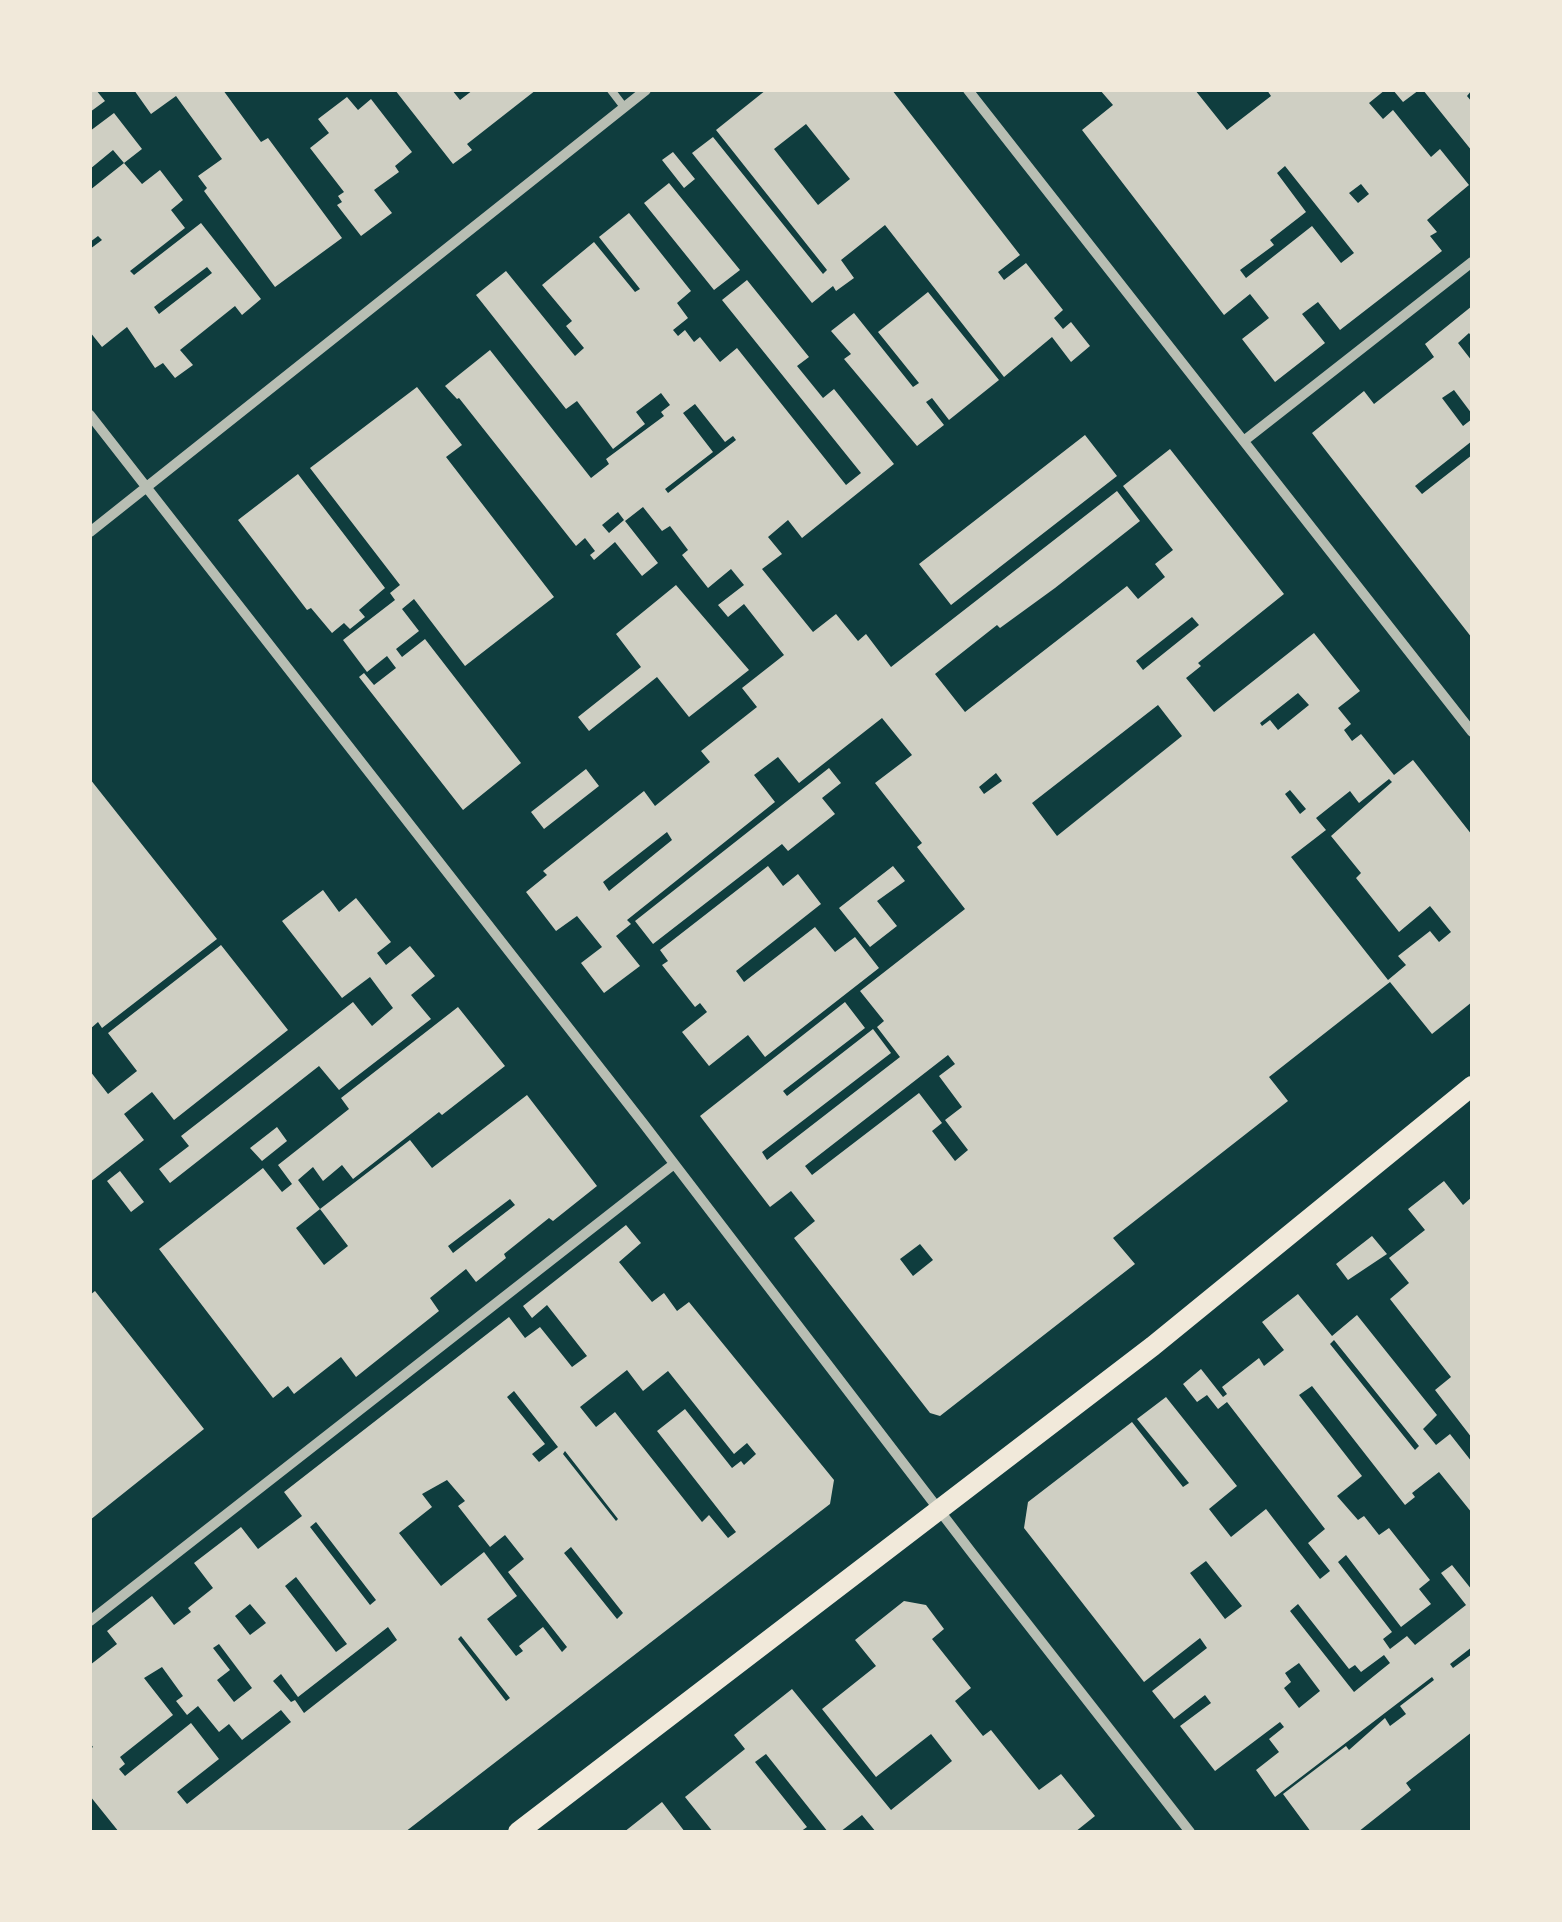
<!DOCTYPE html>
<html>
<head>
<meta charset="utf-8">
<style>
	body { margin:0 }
	#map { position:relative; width:1562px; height:1922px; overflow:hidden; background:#0f3d3e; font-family:"Public Sans",sans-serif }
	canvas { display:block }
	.frame { position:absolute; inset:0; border:92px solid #f1e9da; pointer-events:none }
</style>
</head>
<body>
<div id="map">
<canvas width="1562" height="1922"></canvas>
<div class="frame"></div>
</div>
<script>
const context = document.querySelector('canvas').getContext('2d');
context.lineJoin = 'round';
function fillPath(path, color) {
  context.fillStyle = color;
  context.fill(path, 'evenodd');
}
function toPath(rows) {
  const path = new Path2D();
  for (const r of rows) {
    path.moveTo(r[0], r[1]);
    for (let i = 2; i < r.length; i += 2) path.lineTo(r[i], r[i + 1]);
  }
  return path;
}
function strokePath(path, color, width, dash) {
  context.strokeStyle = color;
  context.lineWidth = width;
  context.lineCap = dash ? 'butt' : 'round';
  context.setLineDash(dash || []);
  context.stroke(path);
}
const building = toPath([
	[90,90,96,90,105,101,90,112],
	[134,90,223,90,261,142,268,138,342,238,275,287,204,191,207,188,198,176,222,159,176,96,151,114],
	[395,90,452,90,460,100,473,90,536,90,467,144,472,150,453,164],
	[766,90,892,90,1020,255,998,272,1004,280,1026,263,1063,310,1054,318,1063,329,1071,322,1090,346,1071,362,1052,337,1004,377,885,225,841,260,854,278,836,291,833,286,812,303,692,153,713,137,823,274,827,270,716,130],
	[806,124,850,179,818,205,774,149],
	[1100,90,1195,90,1227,130,1271,96,1267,90,1385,90,1369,103,1383,119,1393,110,1431,157,1440,149,1469,185,1427,220,1437,232,1430,236,1442,251,1340,330,1318,302,1302,314,1325,343,1275,382,1242,339,1269,318,1250,294,1224,315,1082,130,1113,105],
	[1285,166,1354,253,1341,263,1312,226,1246,278,1240,270,1274,245,1270,240,1306,212,1277,173],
	[1361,184,1369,194,1358,203,1349,193],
	[1393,90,1419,90,1403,102],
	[1423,90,1472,90,1467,96,1472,102,1472,151],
	[347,97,358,110,371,99,412,152,395,166,399,172,374,190,392,213,361,236,337,205,342,202,338,196,344,192,310,148,329,133,318,119],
	[114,113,142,149,124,163,113,150,90,169,90,131],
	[673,152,695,179,684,188,662,160],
	[124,163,142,184,160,170,183,200,171,210,185,228,130,271,134,275,201,223,261,299,242,315,235,306,180,350,193,365,175,378,163,363,155,368,127,327,102,347,90,332,90,249,102,240,98,236,90,242,90,190],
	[207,267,212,273,159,314,154,307],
	[669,183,740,270,714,290,644,203],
	[629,213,691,291,677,303,688,318,673,330,678,336,685,330,694,342,700,337,720,362,737,348,846,485,861,473,722,300,747,280,809,357,797,366,823,398,834,389,894,464,802,538,788,520,768,537,782,554,762,569,813,632,836,614,858,641,866,634,891,667,1117,491,1140,521,1055,588,1000,628,997,625,935,674,965,712,1127,586,1138,599,1165,577,1155,564,1173,550,1123,486,1170,449,1284,594,1198,663,1201,666,1186,678,1214,712,1314,633,1360,691,1338,708,1351,724,1344,730,1352,741,1361,734,1394,775,1413,760,1472,835,1472,1002,1432,1034,1390,982,1269,1077,1288,1101,1113,1238,1135,1264,940,1416,930,1413,794,1238,815,1221,791,1191,770,1207,700,1116,845,1002,865,1028,783,1091,787,1096,873,1029,891,1053,762,1152,767,1160,900,1057,877,1027,884,1021,860,991,965,909,917,847,922,843,875,783,912,755,882,718,799,783,778,757,754,775,775,802,627,920,631,924,616,936,640,966,604,993,581,963,602,947,577,916,556,931,526,892,547,875,543,871,644,791,655,806,710,762,701,751,757,707,742,688,784,655,744,604,728,617,718,605,744,585,731,569,708,588,682,555,688,550,670,526,662,531,643,507,625,521,658,563,642,576,615,542,594,560,590,555,595,551,585,538,576,546,459,398,457,399,445,386,490,350,591,478,609,464,606,459,664,416,661,412,670,405,661,393,636,412,645,424,613,449,577,401,566,409,476,295,506,271,575,356,584,348,566,326,572,321,542,285,594,242,635,292,640,289,599,237],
	[695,404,725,442,733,436,736,440,668,493,665,489,713,452,683,413],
	[618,512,624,520,609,533,602,525],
	[1192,617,1199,625,1143,670,1136,661],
	[1298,693,1309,705,1278,730,1270,720,1262,726,1260,723],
	[1158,705,1182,736,1057,836,1032,803],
	[996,773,1002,781,984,794,979,787],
	[1389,779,1392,782,1331,836,1361,873,1356,878,1399,932,1430,906,1451,932,1439,942,1430,931,1398,956,1406,965,1388,980,1291,857,1326,830,1316,818,1350,791,1359,803],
	[1290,790,1306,809,1300,814,1285,794],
	[667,832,672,840,609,891,603,882],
	[948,1055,955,1064,939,1076,962,1107,945,1120,968,1150,955,1161,932,1131,942,1123,919,1093,812,1175,805,1166],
	[920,1244,933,1260,913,1276,900,1259],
	[928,292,999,380,949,420,932,398,926,402,944,425,917,446,844,359,851,354,831,331,854,313,913,387,919,383,878,332],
	[1472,306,1472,337,1469,333,1458,343,1472,361,1472,414,1454,390,1442,398,1463,426,1472,419,1472,441,1415,486,1422,494,1472,455,1472,638,1312,433,1364,391,1374,404,1434,357,1425,344],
	[417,387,462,445,446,457,554,597,465,666,414,599,402,609,419,631,396,649,402,657,425,639,521,763,463,810,359,677,364,673,374,685,396,668,387,656,367,672,343,640,395,600,390,593,400,585,310,468],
	[1085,435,1117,476,951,605,919,564],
	[298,474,385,588,359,610,365,617,350,629,344,623,332,633,311,608,307,610,238,520],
	[676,585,749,670,689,717,657,677,589,731,578,717,641,667,616,634],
	[829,768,841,783,822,798,835,814,788,851,782,844,653,944,635,921],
	[586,769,599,786,544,829,531,812],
	[90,779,217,939,102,1028,98,1022,90,1029],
	[768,866,783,886,798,874,821,904,736,971,744,982,815,927,835,952,855,937,879,968,765,1057,748,1035,709,1066,682,1032,707,1012,700,1003,695,1007,662,965,668,961,660,950],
	[893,866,905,881,877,901,897,926,870,947,839,908],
	[323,890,339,912,356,898,391,942,377,953,386,965,410,946,435,976,411,995,431,1019,339,1090,319,1066,170,1183,159,1169,189,1146,181,1136,239,1091,353,1002,372,1026,393,1008,370,977,342,998,282,921],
	[221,945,288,1030,174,1120,152,1092,124,1114,144,1140,90,1182,90,1071,108,1094,137,1071,108,1033],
	[458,1007,505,1066,442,1115,439,1112,353,1179,342,1165,323,1181,313,1167,298,1180,320,1209,296,1228,324,1265,348,1246,320,1209,410,1140,432,1168,527,1095,597,1186,553,1221,549,1218,504,1254,506,1258,476,1282,466,1269,430,1298,439,1311,356,1377,341,1357,294,1394,288,1386,273,1398,159,1249,263,1168,282,1192,292,1184,278,1165,349,1109,341,1098],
	[510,1199,515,1205,453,1253,448,1246],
	[277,1127,287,1141,262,1161,250,1148],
	[120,1171,144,1202,131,1212,107,1181],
	[1444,1181,1463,1205,1472,1197,1472,1438,1435,1390,1451,1377,1390,1299,1409,1283,1389,1258,1425,1230,1408,1209],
	[626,1225,641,1243,619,1262,652,1302,664,1293,677,1311,689,1302,834,1480,830,1504,405,1832,119,1832,90,1796,90,1749,93,1747,90,1743,90,1665,117,1644,107,1631,152,1596,174,1625,191,1612,188,1608,213,1588,194,1563,241,1527,258,1549,302,1516,284,1492,509,1317,525,1338,540,1327,572,1367,587,1356,547,1305,532,1318,523,1306],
	[627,1370,643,1391,668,1371,734,1454,747,1443,756,1454,744,1465,741,1461,732,1468,685,1409,657,1431,736,1532,728,1538,709,1515,702,1522,615,1412,596,1427,580,1407],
	[514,1391,558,1447,539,1462,532,1454,545,1444,507,1397],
	[565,1451,618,1519,616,1521,563,1454],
	[447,1480,465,1501,458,1506,490,1547,505,1535,524,1559,508,1572,567,1647,562,1652,543,1627,519,1646,523,1651,516,1656,487,1619,517,1596,484,1552,441,1586,399,1533,432,1507,422,1494],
	[316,1522,376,1600,370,1605,310,1527],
	[571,1547,623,1613,617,1619,564,1553],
	[296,1577,347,1644,336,1652,285,1586],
	[250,1604,266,1623,250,1635,235,1616],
	[388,1627,397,1640,304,1713,295,1700,291,1702,273,1681,281,1674,298,1697],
	[461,1636,510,1698,506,1701,458,1639],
	[219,1644,252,1688,234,1702,217,1680,230,1670,213,1648],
	[162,1667,183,1696,176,1701,187,1715,198,1706,219,1732,229,1724,242,1740,281,1710,291,1722,187,1804,177,1792,219,1759,191,1723,125,1776,119,1769,125,1764,120,1757,173,1715,144,1678],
	[1372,1236,1387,1254,1348,1280,1336,1264],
	[95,1291,204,1429,90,1520,90,1295],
	[1298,1294,1332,1336,1357,1315,1437,1415,1423,1429,1436,1445,1450,1434,1472,1462,1472,1513,1439,1472,1412,1493,1415,1497,1405,1505,1312,1386,1299,1395,1362,1476,1337,1496,1358,1520,1364,1516,1379,1535,1389,1528,1430,1580,1419,1589,1431,1604,1401,1627,1346,1555,1338,1562,1392,1632,1383,1639,1390,1649,1407,1636,1415,1645,1466,1605,1441,1573,1452,1565,1472,1590,1472,1647,1450,1664,1453,1668,1472,1654,1472,1732,1406,1783,1411,1790,1358,1832,1311,1832,1283,1794,1346,1746,1349,1750,1385,1718,1390,1726,1406,1714,1400,1706,1434,1680,1432,1677,1275,1797,1256,1770,1279,1752,1269,1739,1284,1727,1280,1722,1215,1771,1180,1726,1211,1703,1205,1695,1174,1719,1152,1691,1207,1648,1200,1638,1144,1682,1024,1528,1028,1502,1132,1422,1183,1487,1189,1483,1137,1419,1166,1397,1237,1486,1209,1509,1231,1537,1266,1509,1320,1579,1330,1571,1308,1543,1325,1529,1227,1402,1218,1409,1207,1395,1197,1402,1183,1384,1201,1369,1223,1397,1227,1394,1222,1387,1259,1358,1264,1366,1284,1350,1262,1322],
	[1334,1340,1419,1446,1415,1450,1330,1344],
	[1206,1561,1242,1606,1225,1619,1190,1573],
	[1298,1604,1349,1669,1355,1665,1361,1672,1384,1655,1390,1663,1354,1692,1290,1611],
	[1299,1663,1320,1691,1299,1708,1284,1688,1291,1682,1285,1673],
	[904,1601,926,1605,944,1629,932,1639,971,1688,955,1701,983,1736,991,1730,1039,1790,1061,1774,1095,1816,1075,1832,876,1832,862,1815,840,1832,828,1832,766,1754,755,1762,807,1827,800,1832,713,1832,685,1797,745,1749,734,1735,792,1689,891,1810,952,1761,931,1734,876,1777,822,1709,876,1666,855,1640],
	[662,1802,685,1832,624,1832]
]);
const service = toPath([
	[611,90,624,107]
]);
const minor = toPath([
	[968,90,1472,732],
	[90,415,643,1123,972,1553,1190,1832],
	[1245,440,1472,262],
	[90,532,646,90],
	[90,1621,674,1164]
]);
const secondary = toPath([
	[518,1832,1153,1346,1472,1086]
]);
fillPath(building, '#cfcfc3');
strokePath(service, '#b8beb3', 8);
strokePath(minor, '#b8beb3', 10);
strokePath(secondary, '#f1e9da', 20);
</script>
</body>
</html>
